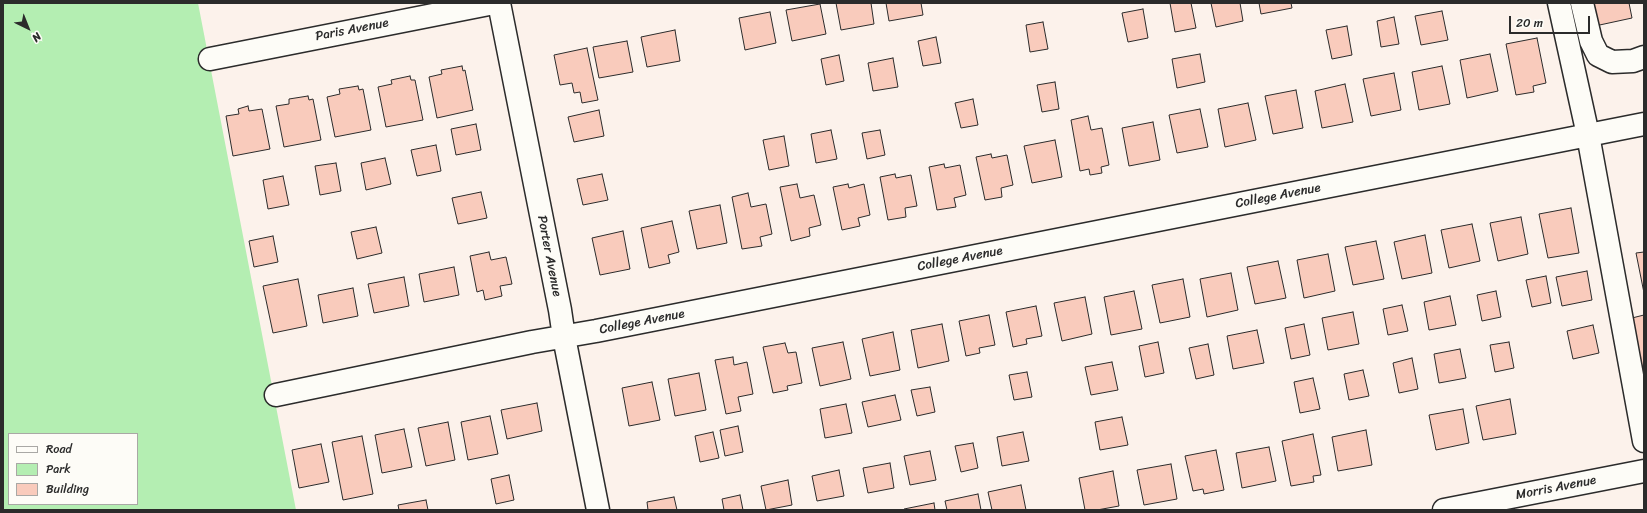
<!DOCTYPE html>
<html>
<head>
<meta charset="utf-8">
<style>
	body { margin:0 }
	#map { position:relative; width:1647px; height:513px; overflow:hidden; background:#fcf2eb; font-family:Sriracha,sans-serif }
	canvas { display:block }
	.frame { position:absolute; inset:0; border:4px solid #2b2b2b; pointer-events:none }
	.legend { position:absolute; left:8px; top:433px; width:130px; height:72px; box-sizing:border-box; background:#fdfcf7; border:1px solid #a9a8a5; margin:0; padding:5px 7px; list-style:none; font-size:12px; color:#2b2b2b }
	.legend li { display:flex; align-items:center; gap:8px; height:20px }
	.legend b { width:20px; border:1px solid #a9a8a5 }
	.north { position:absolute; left:8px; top:8px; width:40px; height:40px; -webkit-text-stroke:3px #fdfcf7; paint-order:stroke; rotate:137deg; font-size:11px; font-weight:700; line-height:16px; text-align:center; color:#2b2b2b }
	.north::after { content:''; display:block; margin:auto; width:14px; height:18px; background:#2b2b2b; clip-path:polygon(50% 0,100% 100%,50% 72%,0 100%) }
	.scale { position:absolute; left:1509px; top:16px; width:81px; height:18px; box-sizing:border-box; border:2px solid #2b2b2b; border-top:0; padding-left:5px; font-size:12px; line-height:14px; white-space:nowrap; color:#2b2b2b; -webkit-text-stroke:3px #fdfcf7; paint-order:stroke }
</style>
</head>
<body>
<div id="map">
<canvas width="1647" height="513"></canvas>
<div class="frame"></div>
<ul class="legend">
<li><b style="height:5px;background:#fdfcf7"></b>Road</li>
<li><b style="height:11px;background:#b4eeb2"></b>Park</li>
<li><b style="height:11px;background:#f9cbbc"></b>Building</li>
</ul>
<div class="north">N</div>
<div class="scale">20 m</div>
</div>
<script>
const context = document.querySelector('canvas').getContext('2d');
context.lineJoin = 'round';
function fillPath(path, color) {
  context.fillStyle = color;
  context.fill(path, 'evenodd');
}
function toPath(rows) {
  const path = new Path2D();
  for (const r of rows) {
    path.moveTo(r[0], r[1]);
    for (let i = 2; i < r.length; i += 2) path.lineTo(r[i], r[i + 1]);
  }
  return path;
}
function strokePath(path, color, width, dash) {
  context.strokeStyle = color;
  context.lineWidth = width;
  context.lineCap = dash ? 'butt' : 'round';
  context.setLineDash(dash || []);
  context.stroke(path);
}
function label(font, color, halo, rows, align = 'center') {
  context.font = font + ' Sriracha,sans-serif';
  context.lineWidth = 3.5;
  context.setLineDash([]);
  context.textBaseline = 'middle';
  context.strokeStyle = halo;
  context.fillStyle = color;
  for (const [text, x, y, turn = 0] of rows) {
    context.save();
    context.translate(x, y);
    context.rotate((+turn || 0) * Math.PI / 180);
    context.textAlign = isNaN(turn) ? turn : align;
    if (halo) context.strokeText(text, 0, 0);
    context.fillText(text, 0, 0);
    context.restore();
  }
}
const green = toPath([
	[3,3,198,3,296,510,3,510],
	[9,434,137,434,137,504,9,504]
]);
const building = toPath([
	[836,3,871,3,874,24,841,30,836,3],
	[886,3,921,3,923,15,889,21,886,3],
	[1170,3,1191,3,1196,28,1175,32,1170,3],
	[1211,3,1240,3,1243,21,1216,27,1211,3],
	[1259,3,1291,3,1292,8,1261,14,1259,3],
	[1590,3,1629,3,1632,18,1595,26,1590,3],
	[820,4,826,34,792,41,786,10,820,4],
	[1143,9,1148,38,1128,42,1122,13,1143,9],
	[1442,11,1448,40,1421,45,1415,16,1442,11],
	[770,12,776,43,745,50,739,18,770,12],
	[1394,17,1399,44,1381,47,1377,21,1394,17],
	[1043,22,1048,49,1030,52,1026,25,1043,22],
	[1347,26,1352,55,1332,59,1326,30,1347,26],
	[675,30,680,61,647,67,641,37,675,30],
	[936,37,941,63,923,66,918,41,936,37],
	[1537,38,1546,83,1533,86,1534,92,1516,95,1506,44,1537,38],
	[627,41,633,72,599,78,593,47,627,41],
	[587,48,598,100,582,103,580,92,574,93,572,83,560,85,554,55,587,48],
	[1200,54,1205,82,1177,88,1172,59,1200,54],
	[1490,54,1498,91,1467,98,1460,60,1490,54],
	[839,55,844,81,826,85,821,59,839,55],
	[893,58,898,87,873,91,868,63,893,58],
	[462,66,463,71,465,70,473,110,437,118,429,77,442,74,441,70,462,66],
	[1442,66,1450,104,1419,110,1412,72,1442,66],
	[1394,73,1401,110,1371,116,1363,79,1394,73],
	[410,76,411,80,415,80,423,120,386,127,378,87,392,84,391,80,410,76],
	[1055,82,1059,109,1042,112,1037,85,1055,82],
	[1345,84,1353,122,1322,128,1315,91,1345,84],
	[358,86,359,90,363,89,371,130,335,137,327,97,340,94,339,89,358,86],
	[1296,90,1303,128,1273,134,1265,96,1296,90],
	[308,96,309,100,313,99,321,140,284,147,276,106,289,104,289,99,308,96],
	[973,99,978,125,961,128,955,103,973,99],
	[1248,103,1256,140,1225,147,1218,109,1248,103],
	[248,106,249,111,262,109,270,149,233,156,226,116,239,114,238,109,248,106],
	[1200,109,1208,147,1177,153,1169,115,1200,109],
	[599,110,604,136,574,142,568,117,599,110],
	[1088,116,1091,130,1102,128,1109,165,1101,167,1102,173,1090,175,1089,169,1080,171,1071,120,1088,116],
	[1153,122,1160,160,1129,166,1122,128,1153,122],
	[476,124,481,150,456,155,451,129,476,124],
	[831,130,837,159,816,163,811,134,831,130],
	[880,130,885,155,867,159,862,133,880,130],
	[784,136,789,166,769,170,763,140,784,136],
	[1055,140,1062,177,1032,183,1024,146,1055,140],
	[436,145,441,171,417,176,411,150,436,145],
	[991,154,992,158,1007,155,1013,185,1001,188,1002,197,985,200,976,157,991,154],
	[385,158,391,184,366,190,361,163,385,158],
	[336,163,341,191,320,195,315,166,336,163],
	[944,164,945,168,960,165,966,195,954,198,956,207,937,210,929,167,944,164],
	[602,174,608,200,583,205,577,179,602,174],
	[895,174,896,178,911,175,917,206,905,208,906,217,888,220,880,177,895,174],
	[283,176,289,205,268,209,263,180,283,176],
	[797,184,800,198,814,195,821,225,809,228,810,236,791,241,780,187,797,184],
	[848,184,849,188,864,184,870,215,858,218,860,226,842,230,833,187,848,184],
	[481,192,487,218,458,224,452,198,481,192],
	[748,193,751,207,766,204,772,234,760,237,762,246,742,249,732,197,748,193],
	[720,205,727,243,697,249,689,211,720,205],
	[1571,208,1579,253,1548,258,1539,214,1571,208],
	[1521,217,1528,254,1498,261,1490,223,1521,217],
	[672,221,679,252,668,255,670,263,649,268,641,228,672,221],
	[1472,224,1480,261,1449,268,1441,230,1472,224],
	[376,227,382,253,357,259,351,232,376,227],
	[623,231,630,269,600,275,592,238,623,231],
	[1425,235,1432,273,1402,279,1394,242,1425,235],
	[273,236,278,262,254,267,249,241,273,236],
	[1376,241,1384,279,1353,285,1345,247,1376,241],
	[489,252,491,260,506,257,512,284,500,286,502,296,485,300,483,290,477,292,470,256,489,252],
	[1644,252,1644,293,1636,253,1644,252],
	[1328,254,1335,291,1304,298,1297,260,1328,254],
	[1278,261,1286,298,1255,304,1247,267,1278,261],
	[454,267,459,295,424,302,419,274,454,267],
	[1587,271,1592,300,1562,306,1556,277,1587,271],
	[1231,273,1238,310,1207,317,1200,279,1231,273],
	[1546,276,1551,303,1532,307,1526,280,1546,276],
	[404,277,409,306,374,313,368,284,404,277],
	[298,279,307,326,273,333,263,286,298,279],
	[1183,279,1190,317,1160,323,1152,285,1183,279],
	[353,288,358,316,323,323,318,295,353,288],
	[1134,291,1142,329,1111,335,1104,297,1134,291],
	[1496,291,1501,317,1482,321,1477,295,1496,291],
	[1450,296,1456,325,1429,330,1424,302,1450,296],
	[1085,297,1092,334,1062,341,1054,303,1085,297],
	[1402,305,1408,331,1388,335,1383,309,1402,305],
	[1036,306,1042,336,1026,339,1027,344,1013,347,1006,312,1036,306],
	[1353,312,1359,344,1328,350,1322,318,1353,312],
	[989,315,995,345,979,348,980,353,966,356,959,321,989,315],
	[1644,315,1644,376,1632,318,1644,315],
	[942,324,949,361,918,368,911,330,942,324],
	[1304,324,1310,355,1291,359,1285,328,1304,324],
	[1593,325,1599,353,1573,359,1567,331,1593,325],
	[1257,330,1264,363,1233,369,1227,336,1257,330],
	[893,332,900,370,870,376,862,339,893,332],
	[843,342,851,379,820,386,812,348,843,342],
	[1158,342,1164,373,1145,377,1139,346,1158,342],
	[1509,342,1514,368,1495,372,1490,345,1509,342],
	[785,343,788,353,796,352,802,383,787,386,788,390,773,393,763,347,785,343],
	[1208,344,1214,375,1196,379,1189,348,1208,344],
	[1460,349,1466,378,1439,383,1434,354,1460,349],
	[733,357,734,365,747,362,753,394,738,397,741,411,726,414,715,360,733,357],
	[1412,358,1418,389,1399,393,1393,363,1412,358],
	[1112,362,1118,390,1091,395,1085,367,1112,362],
	[1363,370,1369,396,1349,400,1344,374,1363,370],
	[1027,372,1032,397,1014,400,1009,375,1027,372],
	[699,373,706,410,675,416,668,379,699,373],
	[1313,378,1320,409,1300,413,1294,382,1313,378],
	[652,382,660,420,629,426,622,388,652,382],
	[930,387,935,412,917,416,911,390,930,387],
	[895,395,901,420,868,427,862,402,895,395],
	[1510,399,1516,434,1483,440,1476,406,1510,399],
	[537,403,542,431,507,439,501,410,537,403],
	[846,404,852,433,825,438,820,409,846,404],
	[1463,409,1469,443,1436,450,1429,415,1463,409],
	[490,416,498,454,468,460,461,422,490,416],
	[1122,417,1128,445,1100,450,1095,422,1122,417],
	[448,422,455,460,426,466,418,428,448,422],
	[738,426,743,452,725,456,720,430,738,426],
	[404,429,412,467,382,473,375,435,404,429],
	[1366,430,1372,465,1338,471,1332,437,1366,430],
	[713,432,719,458,700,462,695,436,713,432],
	[1023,432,1029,461,1002,466,997,437,1023,432],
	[1313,434,1321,475,1313,476,1314,482,1291,486,1282,441,1313,434],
	[362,436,373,494,343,500,332,442,362,436],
	[973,443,978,468,961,472,955,446,973,443],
	[321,444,329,482,299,488,292,450,321,444],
	[1269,447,1276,481,1242,488,1236,453,1269,447],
	[1216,450,1224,490,1204,494,1203,489,1193,491,1185,456,1216,450],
	[930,451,936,480,910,485,904,456,930,451],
	[890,463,894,488,868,493,863,468,890,463],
	[1171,464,1177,499,1144,505,1137,470,1171,464],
	[839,470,844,496,817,501,812,476,839,470],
	[1113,471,1119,506,1097,510,1085,510,1079,478,1113,471],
	[509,475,514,500,496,504,491,479,509,475],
	[788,480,792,505,766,510,761,486,788,480],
	[1021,485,1026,510,992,510,988,492,1021,485],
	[978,494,981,510,947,510,945,501,978,494],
	[740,495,743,510,724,510,722,499,740,495],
	[674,497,677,510,648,510,647,502,674,497],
	[426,500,428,510,399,510,398,505,426,500],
	[934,503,935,510,904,510,904,509,934,503]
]);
const minor = toPath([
	[499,3,560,310,564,337,598,510],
	[1559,3,1588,135,1644,441],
	[1582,3,1591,41,1598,55,1612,62,1633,61,1644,57],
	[210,59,494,3],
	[276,395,532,342,596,331,1644,124],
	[1444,510,1644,471]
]);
const streetNames = [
	["Paris Avenue",352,30,-11],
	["College Avenue",1278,196,-11],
	["Porter Avenue",549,256,79],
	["College Avenue",960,259,-11],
	["College Avenue",642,322,-11],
	["Morris Avenue",1556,488,-11]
];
fillPath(green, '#b4eeb2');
fillPath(building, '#f9cbbc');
strokePath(building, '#2b2b2b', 1);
strokePath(minor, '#2b2b2b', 25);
strokePath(minor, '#fdfcf7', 22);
label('13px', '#2b2b2b', '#fdfcf7', streetNames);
</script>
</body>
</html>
